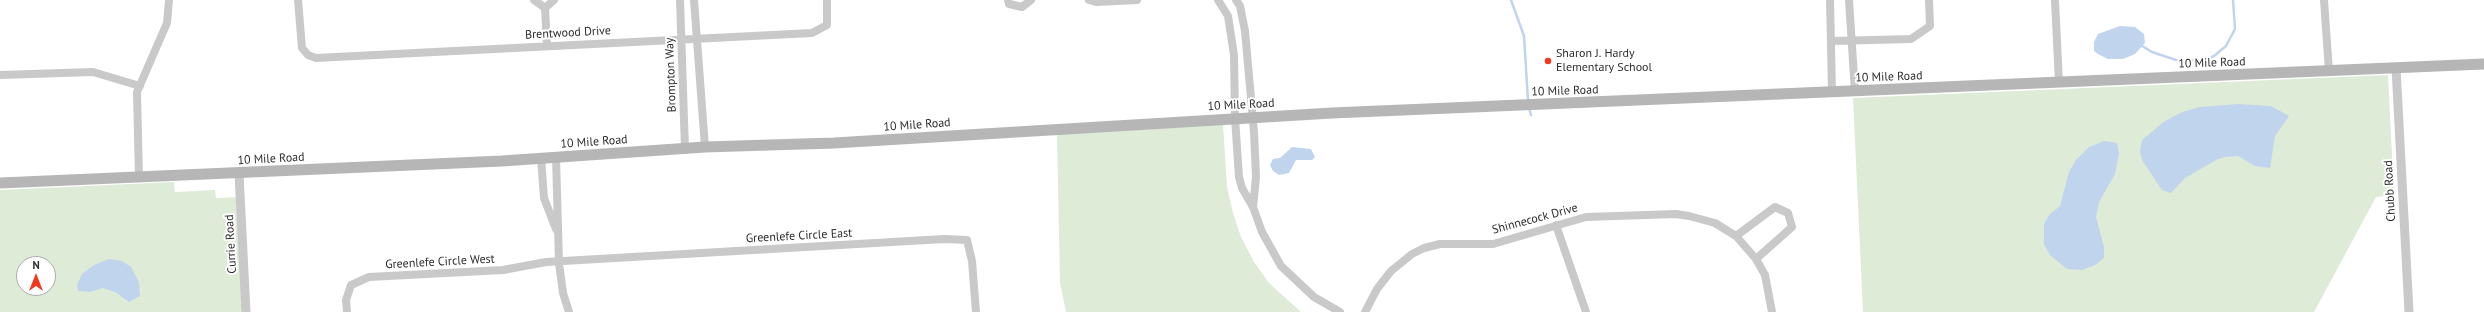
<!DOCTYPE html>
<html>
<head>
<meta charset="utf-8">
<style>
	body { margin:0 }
	#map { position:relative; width:2484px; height:312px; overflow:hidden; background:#fff; font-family:"PT Sans",sans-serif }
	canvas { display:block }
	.north { position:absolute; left:16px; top:256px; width:40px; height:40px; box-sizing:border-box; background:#fff; border:1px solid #ababab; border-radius:50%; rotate:0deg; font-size:11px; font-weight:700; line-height:16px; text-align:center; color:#2c2c2c }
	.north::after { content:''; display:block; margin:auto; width:14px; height:18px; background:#f3361e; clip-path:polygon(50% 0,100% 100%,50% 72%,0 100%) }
</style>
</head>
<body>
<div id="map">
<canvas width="2484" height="312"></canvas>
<div class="north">N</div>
</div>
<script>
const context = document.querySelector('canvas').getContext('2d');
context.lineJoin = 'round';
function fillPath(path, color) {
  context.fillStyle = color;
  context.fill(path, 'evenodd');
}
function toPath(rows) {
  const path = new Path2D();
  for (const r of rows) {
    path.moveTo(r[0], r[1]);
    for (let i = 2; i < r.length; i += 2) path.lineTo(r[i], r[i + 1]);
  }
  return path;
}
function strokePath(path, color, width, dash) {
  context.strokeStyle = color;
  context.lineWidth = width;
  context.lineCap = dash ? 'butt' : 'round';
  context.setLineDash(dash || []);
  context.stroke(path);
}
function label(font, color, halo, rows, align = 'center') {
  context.font = font + ' "PT Sans",sans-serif';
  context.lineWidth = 4;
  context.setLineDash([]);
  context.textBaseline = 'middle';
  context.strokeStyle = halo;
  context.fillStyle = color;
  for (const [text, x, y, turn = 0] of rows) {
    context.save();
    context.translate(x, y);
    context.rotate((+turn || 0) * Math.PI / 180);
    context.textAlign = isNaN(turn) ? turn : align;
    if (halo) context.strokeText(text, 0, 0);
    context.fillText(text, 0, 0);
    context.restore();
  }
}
const green = toPath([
	[2388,75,2394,195,2376,197,2314,312,1863,312,1853,98],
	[1223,124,1227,187,1233,213,1241,237,1254,262,1269,283,1301,312,1066,312,1060,283,1057,134],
	[174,182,175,192,215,190,216,198,239,197,245,312,0,312,0,190],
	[24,264,48,264,48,288,24,288]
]);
const water = toPath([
	[2120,26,2135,27,2144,34,2145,43,2135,54,2123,59,2108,59,2098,54,2094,51,2094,42,2098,34],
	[2238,104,2271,106,2289,116,2275,136,2270,168,2255,166,2238,156,2226,157,2218,159,2185,178,2171,193,2162,190,2142,160,2140,151,2142,140,2165,121,2182,112,2200,107],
	[2104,141,2117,143,2119,153,2115,174,2099,202,2096,217,2104,247,2104,258,2095,265,2082,270,2067,269,2050,255,2044,244,2044,224,2050,214,2060,206,2069,172,2076,160,2089,147],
	[1292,147,1311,149,1315,157,1312,160,1296,160,1289,173,1279,175,1273,171,1270,165,1273,159,1280,158],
	[109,259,122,261,131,267,139,282,140,296,129,302,115,292,103,288,90,292,78,291,77,285,82,274,94,265]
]);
const stream = toPath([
	[1511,0,1524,36,1528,101],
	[2142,46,2152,52,2179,61,2204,60,2214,56,2226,46,2235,29,2233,0],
	[1529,108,1531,115]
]);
const minor = toPath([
	[298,0,302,48,308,55,316,58,812,33,827,25,827,0],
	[534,0,545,8,554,0],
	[680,0,685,149],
	[694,0,705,147],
	[1008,0,1009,4,1022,7,1031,0],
	[1089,0,1096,2,1137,0],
	[1218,0,1228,16,1234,55,1235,118,1239,177,1242,188,1253,207,1262,232,1281,266,1314,297,1340,312],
	[1236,0,1240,6,1245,31,1254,132,1256,177,1253,207],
	[1830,0,1832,92],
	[1849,0,1855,92],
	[2055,0,2059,83],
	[2324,0,2329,71],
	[545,8,547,46],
	[1832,41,1911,39,1930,26,1929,0],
	[0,75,93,72,140,86],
	[556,157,559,263,563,293,569,312],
	[541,158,544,198,556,229],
	[139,178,137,92,167,23,169,0],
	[1556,225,1586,312],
	[1736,236,1775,207,1788,213,1792,227,1756,259],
	[347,312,346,300,351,285,369,277,503,270,546,262,944,239,967,240,972,261,976,312],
	[1365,312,1377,289,1391,271,1412,254,1424,248,1440,244,1493,244,1586,217,1676,214,1689,216,1715,223,1736,236,1756,259,1765,275,1772,312]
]);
const tertiary = toPath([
	[2396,68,2409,312],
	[239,174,246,312]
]);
const secondary = toPath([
	[0,183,502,161,705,147,834,143,1332,113,2484,64]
]);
const markers = [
	[1548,61,4,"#f3361e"]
];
const streetNames = [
	["Brentwood Drive",568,33,-3],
	["10 Mile Road",2212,63,-2],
	["Brompton Way",671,75,-92],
	["10 Mile Road",1889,77,-2],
	["10 Mile Road",1565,91,-2],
	["10 Mile Road",1241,105,-3],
	["10 Mile Road",917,125,-4],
	["10 Mile Road",594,142,-4],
	["10 Mile Road",271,159,-3],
	["Chubb Road",2390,191,-93],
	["Shinnecock Drive",1535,219,-15],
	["Greenlefe Circle East",799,236,-3],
	["Currie Road",231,244,-93],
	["Greenlefe Circle West",440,262,-3]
];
const poiNames = [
	["Sharon J. Hardy",1556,54],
	["Elementary School",1556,68]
];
fillPath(green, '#deebd7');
fillPath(water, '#c1d4ed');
strokePath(stream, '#c1d4ed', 2.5);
strokePath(minor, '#c9c9c9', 8);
strokePath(tertiary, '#c9c9c9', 9);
strokePath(secondary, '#b6b6b6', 11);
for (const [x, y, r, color] of markers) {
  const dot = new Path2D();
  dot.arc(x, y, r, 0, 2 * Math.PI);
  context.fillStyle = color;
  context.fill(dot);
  strokePath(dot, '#fff', 1.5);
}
label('12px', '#2c2c2c', '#fff', streetNames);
label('12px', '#2c2c2c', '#fff', poiNames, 'left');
</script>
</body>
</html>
